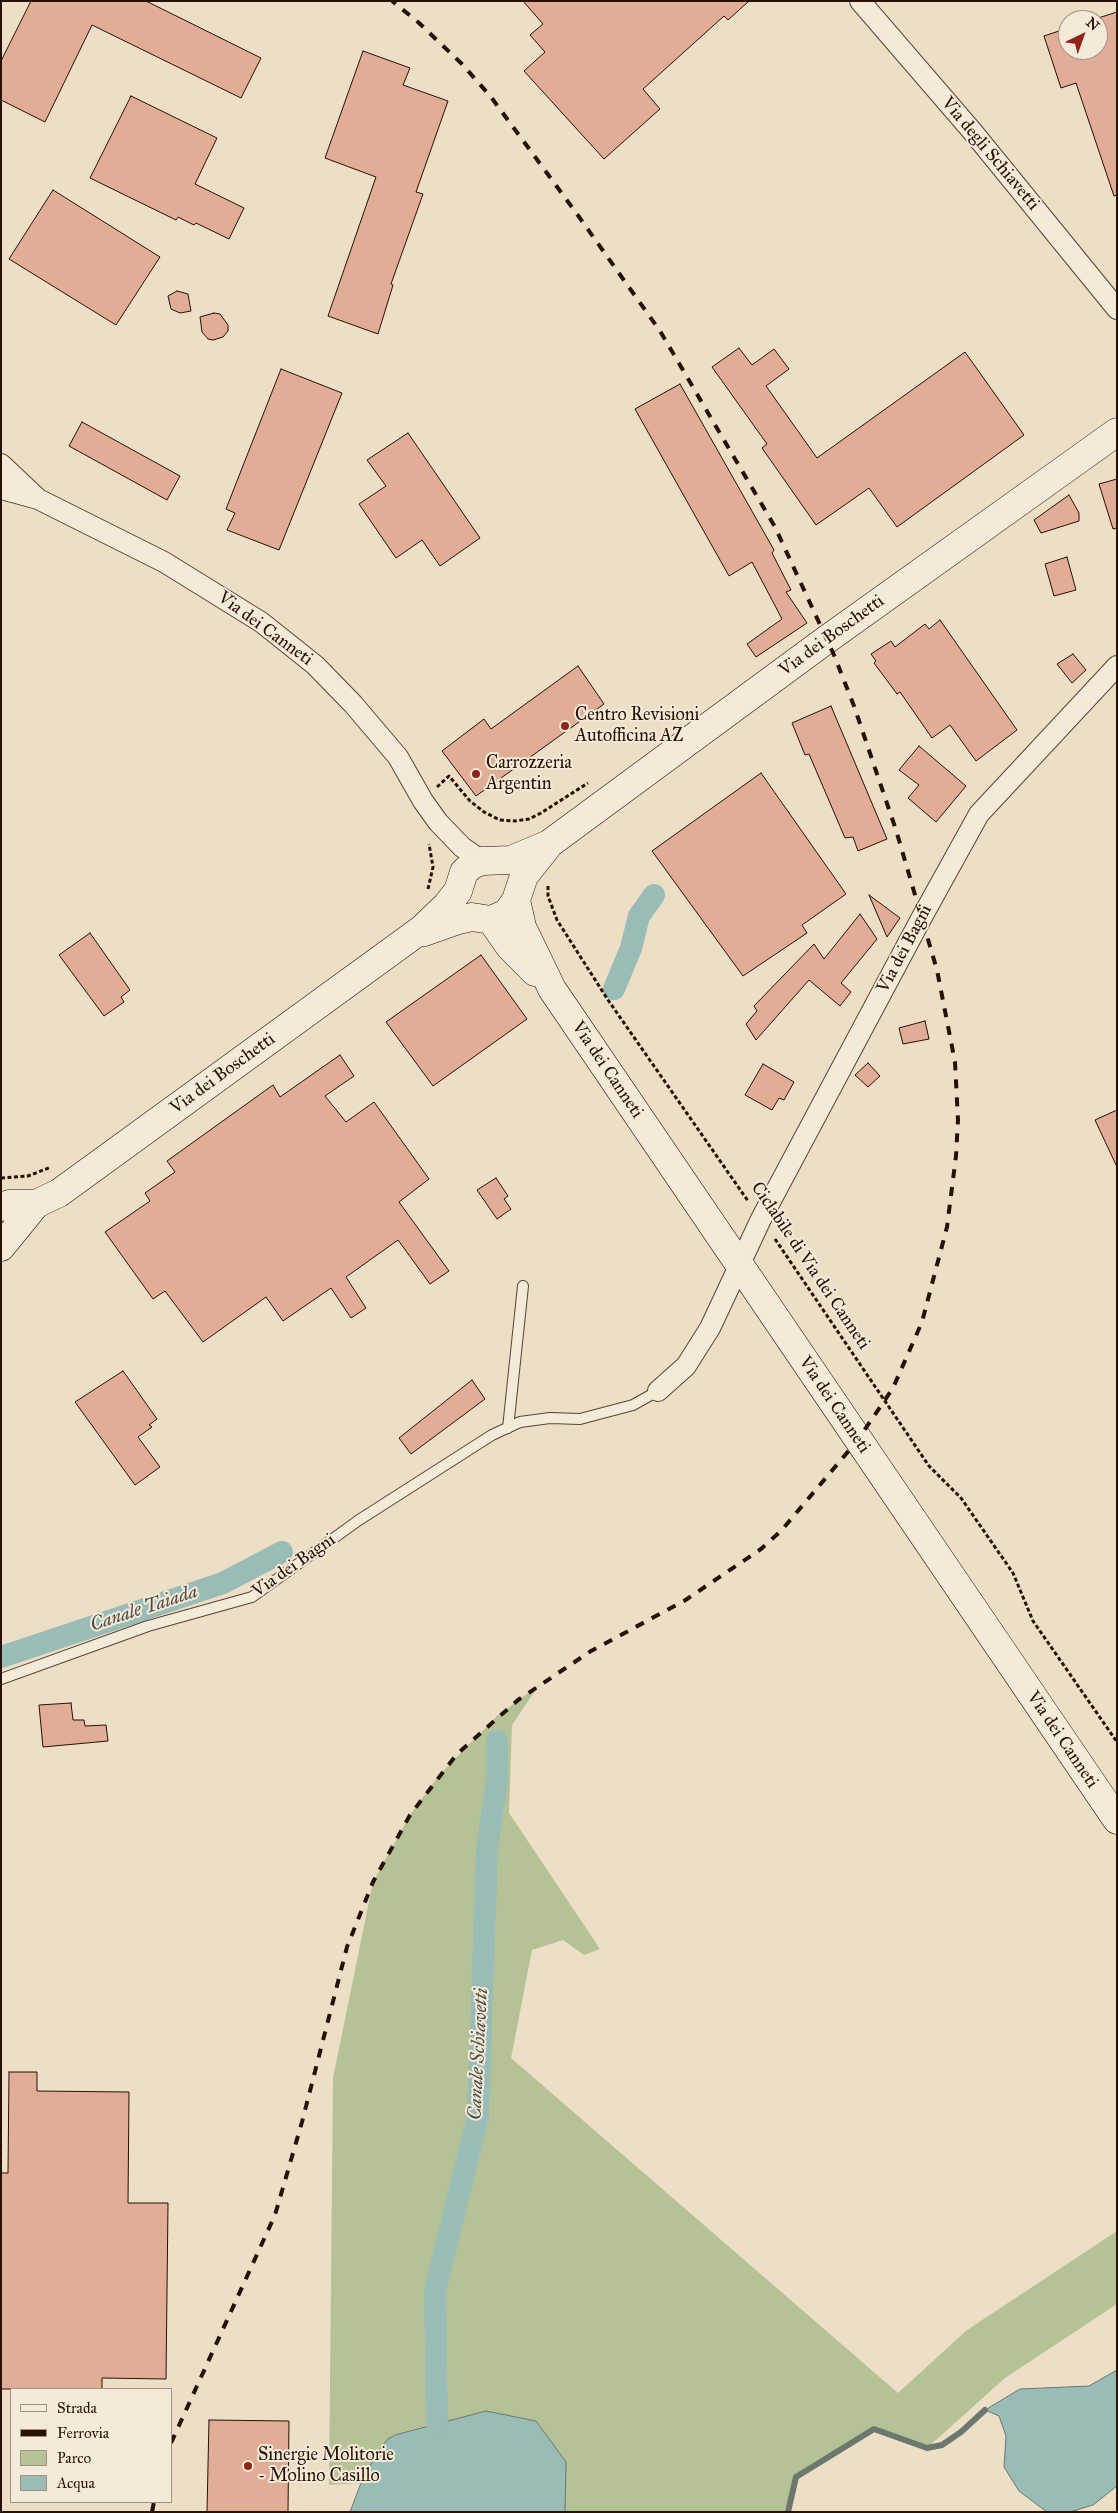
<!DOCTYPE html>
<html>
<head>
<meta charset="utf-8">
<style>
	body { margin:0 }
	#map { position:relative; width:1118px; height:2513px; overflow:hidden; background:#ecdfc5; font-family:"IM FELL Great Primer",serif }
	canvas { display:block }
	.frame { position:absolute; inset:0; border:2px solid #271004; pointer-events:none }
	.legend { position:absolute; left:10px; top:2388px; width:162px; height:115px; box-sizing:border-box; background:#f3ead9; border:1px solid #a19384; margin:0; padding:6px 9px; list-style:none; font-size:15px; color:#271004 }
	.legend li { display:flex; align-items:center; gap:10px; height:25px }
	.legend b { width:25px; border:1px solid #a19384 }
	.north { position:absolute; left:1058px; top:10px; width:50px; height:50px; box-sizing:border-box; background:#f3ead9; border:1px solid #a19384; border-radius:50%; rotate:42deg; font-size:14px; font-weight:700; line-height:20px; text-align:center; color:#271004 }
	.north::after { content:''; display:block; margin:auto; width:18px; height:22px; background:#8f2418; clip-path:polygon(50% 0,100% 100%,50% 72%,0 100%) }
</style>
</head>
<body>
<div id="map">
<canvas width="1118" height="2513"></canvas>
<div class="frame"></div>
<ul class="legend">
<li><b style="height:6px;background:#f3ead9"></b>Strada</li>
<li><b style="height:6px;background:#271004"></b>Ferrovia</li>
<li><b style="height:14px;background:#b5c296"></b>Parco</li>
<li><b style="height:14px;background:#99bcb6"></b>Acqua</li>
</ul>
<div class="north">N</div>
</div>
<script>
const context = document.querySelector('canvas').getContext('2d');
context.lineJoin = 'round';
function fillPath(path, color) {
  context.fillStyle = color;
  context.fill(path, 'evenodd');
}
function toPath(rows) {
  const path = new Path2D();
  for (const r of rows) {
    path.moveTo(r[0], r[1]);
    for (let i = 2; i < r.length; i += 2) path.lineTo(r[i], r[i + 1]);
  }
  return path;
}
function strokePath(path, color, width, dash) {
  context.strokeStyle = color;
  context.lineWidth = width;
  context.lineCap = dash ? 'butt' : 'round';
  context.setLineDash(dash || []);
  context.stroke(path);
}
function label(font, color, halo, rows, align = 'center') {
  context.font = font + ' "IM FELL Great Primer",serif';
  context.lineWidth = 4;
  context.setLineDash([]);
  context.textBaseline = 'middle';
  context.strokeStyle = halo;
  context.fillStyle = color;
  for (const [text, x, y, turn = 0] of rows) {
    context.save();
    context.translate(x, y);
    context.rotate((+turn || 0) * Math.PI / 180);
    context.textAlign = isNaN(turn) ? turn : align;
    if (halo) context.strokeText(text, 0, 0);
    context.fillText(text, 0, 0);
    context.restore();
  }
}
const green = toPath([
	[539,1685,512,1725,509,1813,600,1949,584,1955,563,1940,532,1950,511,2058,898,2393,967,2330,1117,2231,1117,2304,1005,2378,927,2448,874,2429,796,2477,788,2512,565,2512,566,2462,536,2421,486,2411,395,2435,378,2451,361,2483,329,2485,333,2078,373,1882,410,1815,440,1774,497,1716]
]);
const water = toPath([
	[1117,2370,1117,2486,1093,2505,1070,2512,1047,2512,1019,2491,1004,2467,1006,2436,999,2416,985,2410,1020,2389,1089,2386,1117,2370],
	[486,2411,536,2421,566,2462,565,2512,350,2512,361,2483,378,2451,388,2439,395,2435,486,2411]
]);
const stream = toPath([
	[788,2512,796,2477,874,2429,927,2448,942,2445,961,2432,985,2410]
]);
const canal = toPath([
	[614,989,631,948,639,916,654,895],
	[1,1657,223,1583,282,1552],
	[437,2423,435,2290,478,2116,487,1849,497,1780,497,1741]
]);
const building = toPath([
	[31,1,146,1,261,58,241,98,92,25,45,122,1,100,1,61,31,1],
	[523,1,749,1,728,20,724,16,643,89,660,109,604,159,524,71,545,52,530,35,543,24,523,1],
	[1117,12,1117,195,1114,196,1076,83,1061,88,1044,36,1068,28,1068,50,1098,50,1098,20,1092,20,1117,12],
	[363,51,410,68,403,85,448,101,416,192,423,194,391,284,393,285,378,334,328,316,376,177,325,158,363,51],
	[131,96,217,138,195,184,244,208,229,239,196,223,194,225,178,217,176,220,90,178,131,96],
	[53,190,160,257,116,325,9,259,53,190],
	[177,291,188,294,191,311,180,313,171,309,168,296,177,291],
	[214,313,220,314,228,325,228,331,223,337,213,340,208,339,202,332,200,317,214,313],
	[739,348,752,365,774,349,789,369,766,386,817,458,965,352,1024,435,897,527,869,488,816,525,762,448,767,444,712,367,739,348],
	[281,369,342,393,279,550,227,530,235,513,226,509,281,369],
	[680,384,774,550,772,553,791,590,786,592,807,623,756,657,747,644,782,619,752,562,729,576,635,409,680,384],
	[82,422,180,476,167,500,69,446,82,422],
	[408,433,480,538,440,566,422,540,396,558,359,504,386,486,367,460,408,433],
	[1117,479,1117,528,1113,529,1099,484,1117,479],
	[1069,495,1079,513,1079,521,1041,533,1034,520,1069,495],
	[1067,557,1076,590,1054,596,1045,564,1067,557],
	[940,620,1017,730,976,761,950,725,932,738,900,692,897,694,874,663,876,661,871,654,891,641,895,647,925,624,929,629,940,620],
	[1073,654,1086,670,1072,683,1057,664,1073,654],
	[578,666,604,704,476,796,442,751,484,719,491,729,578,666],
	[831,706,887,839,858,851,853,837,845,838,809,754,805,755,792,723,831,706],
	[919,746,966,786,936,822,908,798,919,785,899,770,919,746],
	[761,773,846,894,802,925,807,933,743,976,652,851,761,773],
	[869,895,900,918,887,937,869,895],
	[860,914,877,939,841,983,851,992,840,1006,809,980,756,1040,746,1024,757,1011,754,1006,814,944,824,959,860,914],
	[90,933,130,990,121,997,124,1002,104,1016,59,955,90,933],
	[481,955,527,1019,433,1086,386,1022,481,955],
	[925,1021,929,1039,903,1044,899,1028,925,1021],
	[340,1055,354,1076,325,1096,346,1122,374,1102,429,1179,399,1202,449,1271,430,1284,398,1240,346,1277,366,1308,351,1318,331,1288,283,1321,266,1297,203,1342,165,1291,153,1299,105,1232,150,1201,145,1193,175,1172,167,1161,273,1085,280,1097,340,1055],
	[868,1063,880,1076,868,1087,855,1075,868,1063],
	[763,1064,794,1082,784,1100,779,1098,772,1110,745,1095,763,1064],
	[1117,1110,1117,1167,1095,1120,1117,1110],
	[496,1178,508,1196,504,1199,511,1209,497,1219,477,1190,496,1178],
	[123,1371,157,1419,149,1425,152,1427,138,1437,160,1467,135,1485,75,1402,123,1371],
	[472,1380,485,1399,411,1454,399,1438,472,1380],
	[71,1703,73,1720,84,1720,85,1726,106,1725,108,1741,43,1747,39,1705,71,1703],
	[9,2072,37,2072,37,2091,129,2092,128,2203,168,2203,166,2379,102,2378,102,2389,1,2389,1,2173,8,2173,9,2072],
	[209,2420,289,2421,288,2512,207,2512,209,2420]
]);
const path = toPath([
	[437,787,449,776,470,801,484,812,500,820,515,821,529,819,541,813,588,783],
	[548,886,548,896,557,920,608,1000,748,1201],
	[428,889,433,867,429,844],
	[1,1178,28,1176,51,1167],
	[775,1239,929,1466,961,1498,1013,1573,1033,1621,1117,1742]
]);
const lane = toPath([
	[508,1428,523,1286],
	[1,1679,148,1626,252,1597,359,1520,492,1435,520,1422,550,1418,580,1419,633,1405,658,1391]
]);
const street = toPath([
	[860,1,972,131,1117,309],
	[1,464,36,497],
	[1,489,38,499,164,562,261,622,315,665,353,704,398,757,423,801,438,822,462,847,482,861],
	[658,1391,686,1366,710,1328,761,1219,922,917,979,814,1117,666]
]);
const secondary = toPath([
	[516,900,522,927,552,989,1117,1820],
	[491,920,510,947,535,972],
	[424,932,458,920,472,917,491,920,507,913,516,900,524,876,547,847],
	[1,1207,9,1204,36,1204],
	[1,1247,36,1204,59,1193,422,929,447,905,458,891,464,872,472,865,482,861,511,860,549,844,826,640,1117,432]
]);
const rail = toPath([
	[171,2443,275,2215,302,2122,347,1947,373,1882,410,1815,457,1754,518,1700,591,1651,684,1601,761,1549,781,1531,857,1441,893,1388,922,1322,947,1227,956,1156,958,1120,955,1062,937,970,896,830,854,706,834,655,775,527,660,331,577,214,491,97,462,64,418,22,392,1],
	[152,2512,154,2502]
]);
const markers = [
	[565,726,5,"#8f2418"],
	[476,774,5,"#8f2418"],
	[248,2466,5,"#8f2418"]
];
const streetNames = [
	["Via degli Schiavetti",990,154,50],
	["Via dei Canneti",265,629,36],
	["Via dei Boschetti",832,636,-36],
	["Via dei Bagni",905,949,-62],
	["Via dei Canneti",607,1070,56],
	["Via dei Boschetti",223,1074,-36],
	["Ciclabile di Via dei Canneti",810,1266,56],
	["Via dei Canneti",834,1405,56],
	["Via dei Bagni",294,1566,-35],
	["Via dei Canneti",1062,1740,56]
];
const poiNames = [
	["Centro Revisioni",575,716],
	["Autofficina AZ",575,737],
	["Carrozzeria",486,764],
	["Argentin",486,785],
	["Sinergie Molitorie",258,2456],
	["- Molino Casillo",258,2477]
];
const waterNames = [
	["Canale Taiada",144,1609,-18],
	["Canale Schiavetti",479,2054,-87]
];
fillPath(green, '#b5c296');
fillPath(water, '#99bcb6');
strokePath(water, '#6b776f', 1);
strokePath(stream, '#6b776f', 6);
strokePath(canal, '#99bcb6', 22);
fillPath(building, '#e1ad97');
strokePath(building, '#271004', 1);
strokePath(lane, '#584434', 12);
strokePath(street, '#584434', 22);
strokePath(secondary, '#271004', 29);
strokePath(path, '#271004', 3, [4, 2.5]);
strokePath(lane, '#f3ead9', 10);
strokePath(street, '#f3ead9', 20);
strokePath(secondary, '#f3ead9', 28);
strokePath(rail, '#271004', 4, [9, 9]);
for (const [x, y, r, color] of markers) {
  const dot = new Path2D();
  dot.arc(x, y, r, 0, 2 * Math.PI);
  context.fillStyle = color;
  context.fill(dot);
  strokePath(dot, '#f3ead9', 2);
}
label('18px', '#271004', '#f3ead9', streetNames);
label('18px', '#271004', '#f3ead9', poiNames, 'left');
label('italic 19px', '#4f4c42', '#f3ead9', waterNames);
</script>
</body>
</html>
